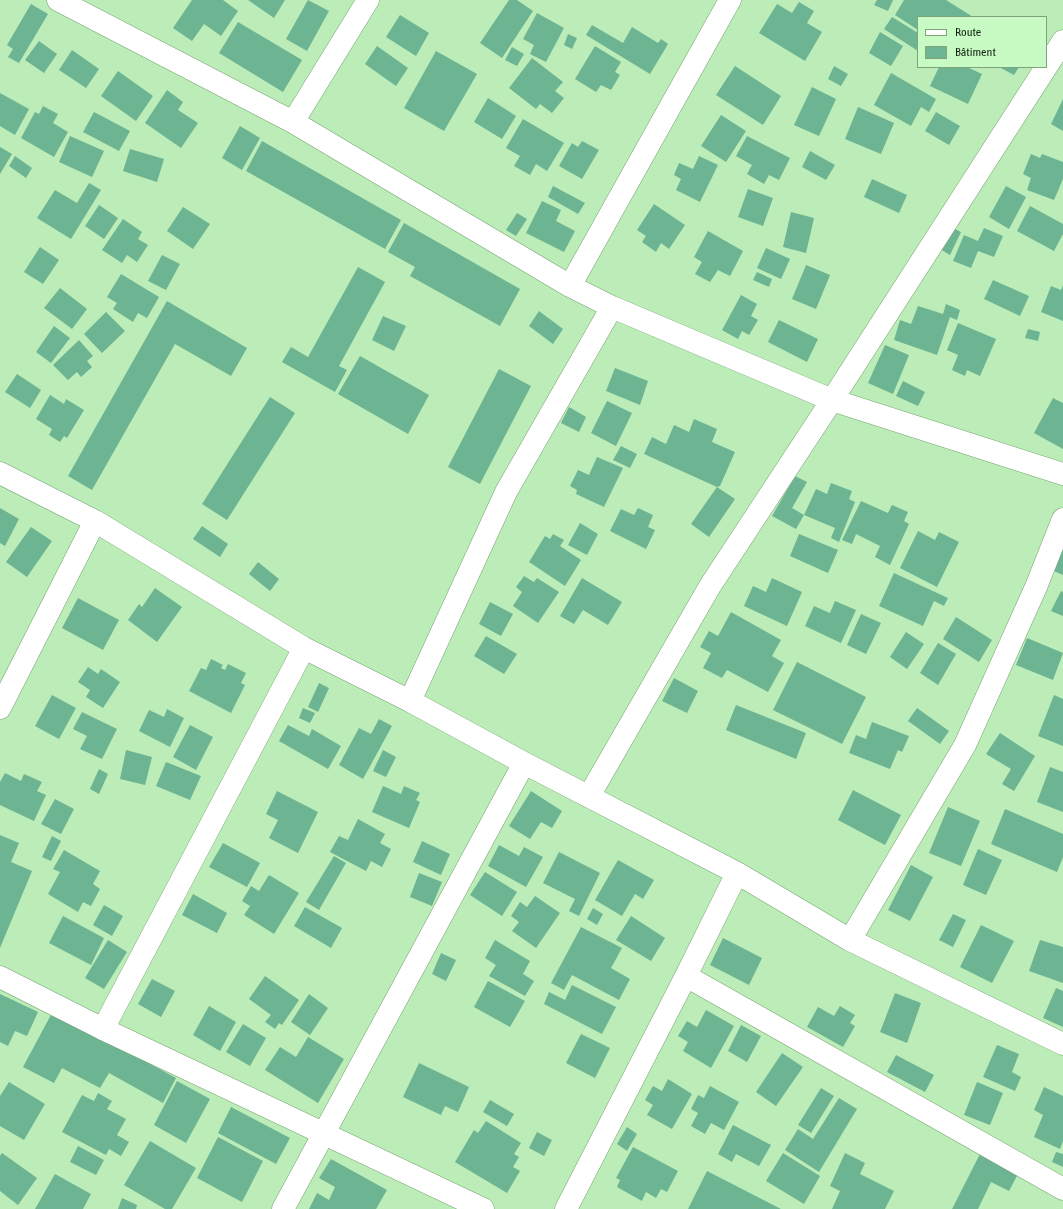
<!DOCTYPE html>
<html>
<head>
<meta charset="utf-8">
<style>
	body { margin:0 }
	#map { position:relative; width:1063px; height:1209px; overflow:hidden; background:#bcecb7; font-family:"Asap Condensed",sans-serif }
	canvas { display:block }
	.legend { position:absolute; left:917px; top:16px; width:130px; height:52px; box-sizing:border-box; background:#c8fac4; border:1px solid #7fa47c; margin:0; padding:5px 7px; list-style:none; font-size:12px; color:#112310 }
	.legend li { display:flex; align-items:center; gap:8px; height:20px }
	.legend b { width:20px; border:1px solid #7fa47c }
</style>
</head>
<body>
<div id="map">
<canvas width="1063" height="1209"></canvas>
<ul class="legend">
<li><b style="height:5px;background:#fff"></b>Route</li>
<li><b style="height:11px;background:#6db493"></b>Bâtiment</li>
</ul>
</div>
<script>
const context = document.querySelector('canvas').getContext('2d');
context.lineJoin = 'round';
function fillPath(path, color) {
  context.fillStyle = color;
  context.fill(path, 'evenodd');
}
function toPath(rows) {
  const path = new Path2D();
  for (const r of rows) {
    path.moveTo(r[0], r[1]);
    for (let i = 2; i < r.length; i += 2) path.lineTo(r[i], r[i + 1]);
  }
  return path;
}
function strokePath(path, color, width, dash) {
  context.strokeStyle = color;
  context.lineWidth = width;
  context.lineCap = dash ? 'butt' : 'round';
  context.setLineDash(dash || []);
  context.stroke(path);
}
const building = toPath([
	[192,0,223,0,238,11,221,36,204,24,192,41,173,28],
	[248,0,285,0,274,18],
	[308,0,329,11,307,51,286,39],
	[509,0,517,0,533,11,502,58,480,43],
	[877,0,893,0,888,11,874,5],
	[904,0,946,0,973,17,918,17,918,30,895,15],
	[799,2,814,11,807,23,822,32,805,61,759,33,777,4,792,13],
	[31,4,48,14,19,63,8,57,13,49,7,45],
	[537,13,564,28,546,62,530,54,534,45,523,39],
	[400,15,429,33,416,56,386,37],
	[892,17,918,33,918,51,884,29],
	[238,22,302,60,283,92,219,53],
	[592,25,623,43,632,27,658,43,661,39,668,44,650,74,586,35],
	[880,32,903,46,891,66,869,53],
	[568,34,577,38,572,49,564,45],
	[39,41,57,54,44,73,25,60],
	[377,46,408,68,396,86,365,64],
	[595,46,621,62,615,72,620,75,611,90,601,85,596,92,575,79],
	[512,47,524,54,517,66,505,60],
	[72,50,99,69,86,88,59,70],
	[436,51,477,74,444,131,404,108],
	[532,58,563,82,555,91,564,98,552,113,540,104,536,109,509,88],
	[735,66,781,96,763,125,716,95],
	[834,66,848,74,841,86,828,79],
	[939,67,967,67,982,74,968,104,930,86],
	[999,67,1019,67,1014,75],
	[118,71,153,96,136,121,101,96],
	[891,73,936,99,929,112,921,107,911,126,874,105],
	[812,87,836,99,819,136,794,125],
	[167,90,183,102,178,110,198,123,181,148,145,123],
	[0,93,29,109,15,135,0,126],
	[488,98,516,116,502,139,474,122],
	[1063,99,1063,131,1051,124],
	[43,106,58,114,53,123,68,132,54,157,21,138,35,112,39,114],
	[858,107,894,123,881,154,845,139],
	[94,112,130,131,119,151,83,132],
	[936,112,960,126,949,145,925,131],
	[721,115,746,131,726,162,701,146],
	[523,119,564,143,547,171,536,164,530,175,514,166,520,156,506,148],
	[240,126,260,138,242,170,222,158],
	[70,136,104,151,92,177,59,162],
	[747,136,790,158,779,180,769,175,764,184,747,174,752,165,736,156],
	[262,141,401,220,385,249,246,171],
	[582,141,599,150,582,179,559,166,572,143,578,147],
	[0,147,12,154,0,174],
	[130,149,164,159,157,182,123,171],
	[810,151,835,165,826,180,802,167],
	[1031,154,1040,158,1042,154,1063,162,1063,179,1054,200,1027,190,1031,178,1023,174],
	[15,156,32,168,26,178,9,166],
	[699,156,718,165,700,202,676,190,681,179,674,175,679,163,693,169],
	[872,179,907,195,899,213,864,197],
	[89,183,101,190,71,239,37,218,55,190,77,203],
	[553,186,585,203,578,214,548,197],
	[1006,186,1026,197,1009,229,989,217],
	[748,189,773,198,763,226,738,217],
	[542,201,561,210,556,221,575,231,564,252,526,233],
	[654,204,685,225,669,249,661,243,656,252,642,242,646,236,637,230],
	[99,205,118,218,104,239,85,226],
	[1030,206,1063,224,1063,234,1054,251,1017,231],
	[183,207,210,224,193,249,167,231],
	[791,212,814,218,806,253,783,247],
	[517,213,527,219,516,236,506,230],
	[123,219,142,232,138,239,148,245,137,262,127,255,122,263,102,250],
	[404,223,520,289,500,326,410,276,415,267,388,252],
	[951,227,961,232,950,255,940,249],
	[984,228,1003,236,994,257,978,251,971,268,953,261,964,235,978,241],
	[708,231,743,251,730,276,718,270,710,282,695,274,702,262,694,257],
	[40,247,59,260,43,284,24,272],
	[766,248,790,259,781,279,757,268],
	[162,255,180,264,166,290,148,281],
	[806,265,830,275,816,309,792,299],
	[358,267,385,282,339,366,347,370,335,392,282,362,291,347,308,357],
	[757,272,772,279,769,287,753,280],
	[121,274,159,297,147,318,138,313,133,322,113,309,117,303,107,297],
	[993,280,1029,296,1020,316,984,299],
	[1063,285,1063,321,1041,312,1051,286,1061,290],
	[60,288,87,309,72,329,44,308],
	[741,295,757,304,751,316,758,320,749,335,742,331,738,339,722,330],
	[167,301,247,348,231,376,175,344,92,490,68,476],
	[946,304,960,310,957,320,950,317,937,355,894,340,900,320,911,324,918,306,943,314],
	[539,311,563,329,553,344,529,326],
	[106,312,125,331,102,353,84,334],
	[383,316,406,326,394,351,372,340],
	[779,320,818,339,807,362,768,342],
	[958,323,996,339,980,376,967,370,965,376,952,370,958,355,947,350],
	[54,326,70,338,51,363,36,352],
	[1028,329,1040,332,1038,341,1025,338],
	[79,340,93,356,87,361,92,367,81,377,77,372,68,380,53,365],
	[885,345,909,355,893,394,868,383],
	[360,356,429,395,408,434,338,394],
	[615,368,648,381,640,405,606,391],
	[499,369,531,386,480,484,448,467],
	[17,374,41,390,30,408,5,392],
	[903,381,925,392,918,406,896,396],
	[50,395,64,404,66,399,84,410,67,438,64,436,60,442,49,435,52,429,36,419],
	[270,397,295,413,227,520,202,504],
	[1053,398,1063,403,1063,449,1034,433],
	[607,401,632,413,616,446,591,433],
	[569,407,586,417,579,432,561,423],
	[694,419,717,429,712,442,735,452,720,486,717,487,644,454,652,437,666,444,674,425,689,432],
	[621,446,637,454,630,468,613,460],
	[597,457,623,468,604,507,576,494,577,490,570,486,578,470,589,475],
	[795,476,807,482,792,508,804,515,816,489,827,494,831,483,852,491,849,499,855,502,839,542,831,538,835,528,804,515,796,529,772,516],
	[717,487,735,499,709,537,691,524],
	[861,501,888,513,892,505,908,512,904,521,909,524,890,565,875,557,880,546,856,534,852,544,842,540],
	[0,508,19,519,5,546,0,543],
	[638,508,653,515,648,527,655,530,646,549,610,531,621,509,634,515],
	[580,523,598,534,587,555,568,545],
	[202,526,228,544,220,557,193,539],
	[31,527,52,541,27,577,6,562],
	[918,531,935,540,939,532,959,542,937,587,900,568],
	[553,534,564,540,560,546,581,560,565,586,529,562,545,536,550,539],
	[799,534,838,550,828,573,790,556],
	[1063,549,1063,575,1054,571],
	[258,562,279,579,270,591,249,574],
	[894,573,948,598,944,606,934,601,923,626,879,606],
	[524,576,534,582,537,578,559,592,538,623,513,606,522,592,516,587],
	[582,578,622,602,608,625,583,610,574,624,560,616],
	[772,578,802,592,787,626,744,606,753,586,766,592],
	[155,588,182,607,157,642,128,620,139,604,142,607],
	[1061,591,1063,592,1063,616,1051,611],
	[78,598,119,620,103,650,62,628],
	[835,601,856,610,841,643,805,626,814,606,830,613],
	[490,602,513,614,501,636,479,624],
	[731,612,781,640,772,656,784,663,768,692,727,670,722,678,703,668,711,653,700,647,709,631,718,636],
	[861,614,881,623,866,654,847,645],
	[956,617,992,640,979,662,943,639],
	[906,632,924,644,907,669,890,657],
	[486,636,517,654,504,674,474,656],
	[1027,638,1063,653,1053,680,1016,665],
	[938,643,956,654,938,685,920,673],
	[211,659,223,665,221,668,225,670,228,664,246,673,241,683,245,685,231,713,189,691,201,668,206,670],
	[797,662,866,697,842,744,773,710],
	[88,667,98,674,101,669,120,682,103,708,86,697,90,690,78,682],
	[674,678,698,691,687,713,662,701],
	[319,683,329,688,318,712,308,707],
	[52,695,76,708,59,739,35,726],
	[1054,695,1063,699,1063,746,1038,736],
	[736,705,806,733,796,759,726,730],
	[303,708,315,713,310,723,299,718],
	[917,708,949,731,940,744,908,721],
	[167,709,184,718,170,747,139,731,149,710,164,717],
	[82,712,117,729,102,759,80,749,87,736,73,729],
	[379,719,392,726,363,779,339,765,359,728,371,734],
	[872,722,909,736,902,752,898,750,890,769,849,753,856,735,866,739],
	[190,725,213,737,196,770,173,757],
	[288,725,309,736,312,729,341,746,328,769,279,741],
	[1000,733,1035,756,1014,791,1002,784,1011,769,986,754],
	[126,750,152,757,145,785,120,779],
	[383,750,396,757,386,777,373,771],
	[166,762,201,776,190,800,156,786],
	[1050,767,1063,772,1063,812,1037,802],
	[99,769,108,774,99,794,90,789],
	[5,773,21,781,24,774,42,782,37,791,46,795,34,821,0,805,0,782],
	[383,786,401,794,404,786,420,793,416,800,420,802,409,828,372,812],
	[853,790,901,815,885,845,838,820],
	[277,791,318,812,298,853,269,838,278,820,266,814],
	[531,791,562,811,552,828,541,822,530,839,509,826],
	[55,799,74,809,61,834,41,824],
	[948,807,980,821,961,866,929,853],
	[1005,809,1063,834,1063,857,1057,872,991,844],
	[358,819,385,834,380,843,391,849,382,867,371,861,366,871,330,852,339,836,348,840],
	[0,835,19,843,11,862,32,871,0,948],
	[52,836,61,841,51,861,42,857],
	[422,841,450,854,441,875,413,862],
	[223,843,260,863,247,887,209,867],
	[499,845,519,856,524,847,543,857,526,887,488,866],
	[978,849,1002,860,986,895,963,885],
	[64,850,100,871,93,884,100,889,91,906,83,902,78,912,48,894,60,872,53,869],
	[559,852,600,873,579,916,569,911,575,899,543,883],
	[334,856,346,863,319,910,306,902],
	[618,860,654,880,643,899,635,894,622,916,595,900],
	[911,865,933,877,910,921,888,910],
	[485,872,517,892,502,916,470,895],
	[419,873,442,882,432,906,410,897],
	[269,875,299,893,274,934,244,915,250,906,242,901,251,886,259,891],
	[193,894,227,913,217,933,182,915],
	[535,896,560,913,536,948,512,931,519,922,511,916,520,902,527,907],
	[104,905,123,916,112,936,93,925],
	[305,907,342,928,331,948,294,926],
	[593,908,603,914,597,925,587,919],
	[953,914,966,920,953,947,939,940],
	[63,916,104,938,91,965,49,943],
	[631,916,665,938,651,961,616,940],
	[981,925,1014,941,992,983,960,967],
	[581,927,622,948,611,968,630,979,619,1000,572,975,564,990,551,983],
	[723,938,762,958,749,985,710,965],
	[108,940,127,952,104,989,85,978],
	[495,940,530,961,523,974,534,981,525,996,489,976,496,965,485,958],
	[1040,940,1063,947,1063,983,1029,971],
	[441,953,456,960,446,981,432,974],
	[265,976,299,1000,282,1025,279,1023,275,1029,265,1022,271,1015,249,999],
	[152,979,175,991,161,1017,138,1004],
	[488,981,525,1001,510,1027,474,1007],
	[572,985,616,1007,602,1034,544,1004,549,992,565,1000],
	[1056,988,1063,991,1063,1027,1043,1018],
	[895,993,921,1003,907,1043,880,1032],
	[0,994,38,1012,27,1036,15,1031,8,1046,0,1042],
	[309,994,328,1008,310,1035,291,1022],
	[209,1006,236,1022,220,1051,193,1035],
	[840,1006,855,1015,850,1023,855,1026,843,1047,807,1027,818,1007,834,1016],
	[706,1010,734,1026,711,1068,683,1051,688,1042,678,1036,687,1021,697,1027],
	[53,1011,176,1078,163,1103,109,1073,100,1088,62,1068,54,1083,23,1067],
	[243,1024,266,1038,250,1066,226,1052],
	[741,1025,761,1036,747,1062,728,1051],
	[581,1034,610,1048,595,1078,566,1063],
	[308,1037,344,1059,318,1103,265,1070,280,1047,296,1057],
	[997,1045,1019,1054,1012,1072,1021,1077,1015,1091,983,1077],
	[782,1053,803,1067,776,1106,756,1092],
	[896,1055,934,1075,925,1092,887,1072],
	[419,1063,469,1087,458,1112,445,1106,441,1115,403,1097],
	[668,1079,692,1094,672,1129,647,1115,653,1105,645,1100,653,1086,662,1091],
	[177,1081,210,1099,186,1143,154,1125],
	[9,1082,45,1104,24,1140,0,1126,0,1096],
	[977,1082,1003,1093,990,1125,964,1115],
	[710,1086,739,1102,724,1130,711,1123,705,1134,691,1126,698,1113,691,1109,698,1095,704,1098],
	[1044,1087,1063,1096,1063,1141,1060,1149,1034,1137,1043,1115,1034,1110],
	[821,1088,834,1096,811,1133,798,1125],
	[98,1093,112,1101,107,1109,126,1119,117,1135,129,1142,121,1156,109,1149,106,1155,62,1132,82,1095,94,1101],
	[839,1098,857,1109,819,1172,785,1150,798,1129,813,1139],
	[490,1100,514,1114,507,1126,483,1112],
	[231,1107,290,1138,276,1164,218,1133],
	[486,1121,521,1143,514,1154,519,1157,513,1167,520,1171,507,1193,455,1162,474,1130,478,1133],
	[733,1125,771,1145,759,1166,736,1154,732,1162,718,1154],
	[627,1127,637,1134,627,1151,617,1144],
	[537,1132,552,1140,544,1156,529,1148],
	[218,1137,263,1161,242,1202,197,1178],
	[150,1141,196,1168,172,1209,165,1209,124,1185],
	[78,1146,104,1160,96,1175,70,1162],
	[633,1147,678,1171,667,1192,661,1189,656,1198,646,1192,642,1201,617,1187,620,1180,616,1178],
	[1056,1152,1063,1154,1063,1167,1052,1162],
	[2,1153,37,1178,18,1205,0,1191,0,1156],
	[783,1153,820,1176,804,1204,766,1181],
	[845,1153,865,1163,860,1174,894,1191,885,1209,832,1209,840,1191,830,1186],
	[980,1154,1018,1174,1009,1191,991,1182,978,1209,952,1209],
	[331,1159,387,1190,376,1209,309,1209,317,1193,329,1200,335,1187,319,1178],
	[707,1171,781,1209,688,1209],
	[55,1174,91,1194,83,1209,35,1209],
	[122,1198,137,1205,136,1209,118,1209]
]);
const minor = toPath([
	[58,0,293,122,570,286,612,307,832,400,1063,474],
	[293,122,368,0],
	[570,286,730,0],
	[0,473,95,521,304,648,410,701,524,763,737,873,850,940,1063,1044],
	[410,701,506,492,612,307],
	[0,708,95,521],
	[589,796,710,586,832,400,1063,41],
	[850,940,965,745,1036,587,1063,519],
	[686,976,1063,1189],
	[103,1029,304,648],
	[283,1209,524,763],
	[566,1209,686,976,737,873]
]);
const tertiary = toPath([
	[0,977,103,1029,483,1209]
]);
fillPath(building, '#6db493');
strokePath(minor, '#77a472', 23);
strokePath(tertiary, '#77a472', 23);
strokePath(minor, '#fff', 22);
strokePath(tertiary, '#fff', 22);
</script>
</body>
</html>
